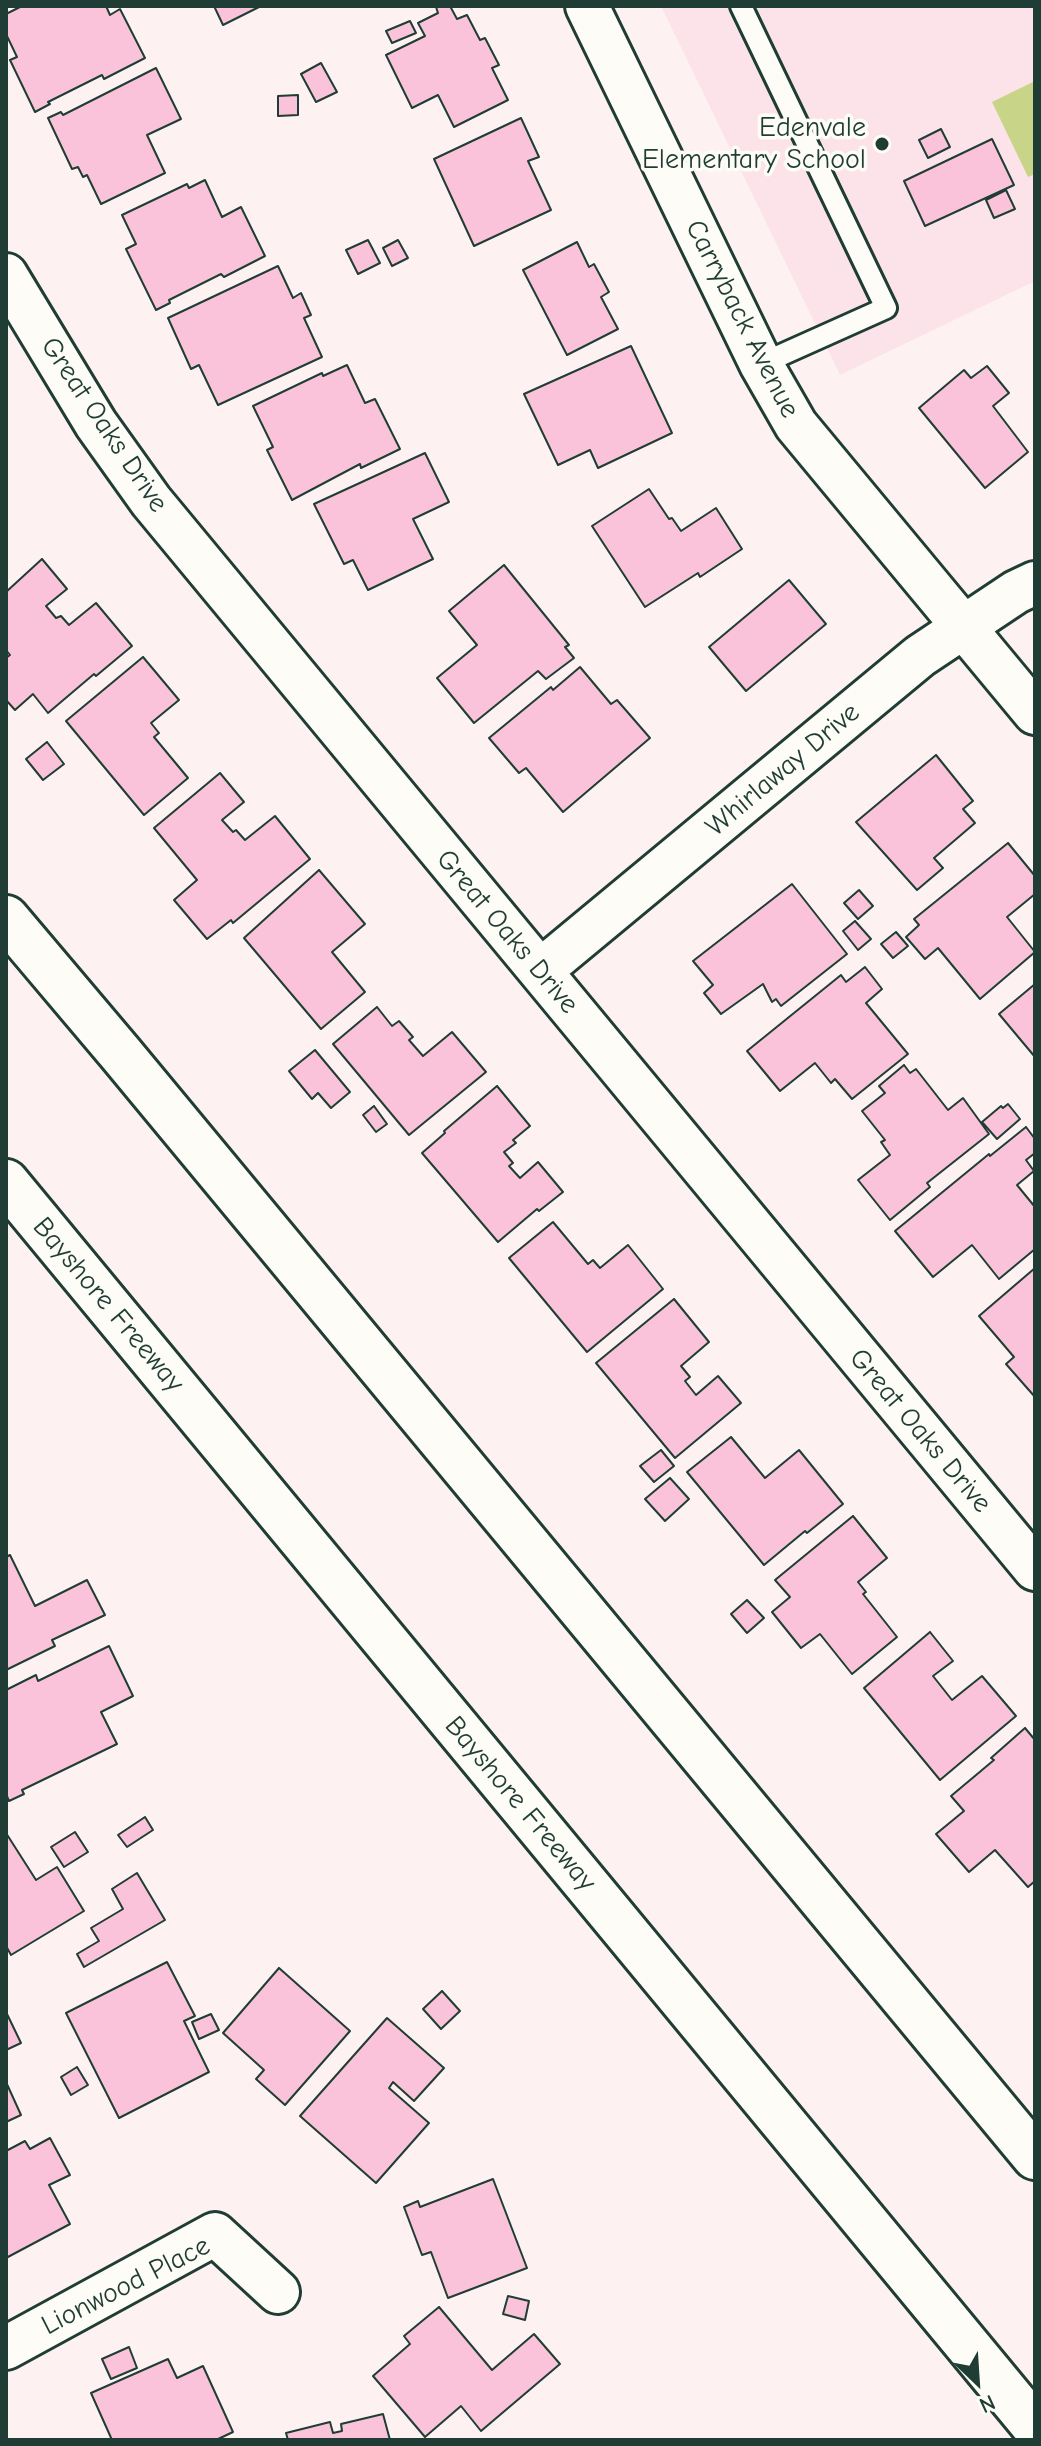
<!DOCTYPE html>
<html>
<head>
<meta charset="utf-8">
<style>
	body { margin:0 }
	#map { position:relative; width:1041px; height:2446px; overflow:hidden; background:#fdf1f1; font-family:"Comic Neue",sans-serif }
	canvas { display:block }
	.frame { position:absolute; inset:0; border:8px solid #1f3d34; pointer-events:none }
	.north { position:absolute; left:937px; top:2342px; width:80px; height:80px; -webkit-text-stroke:6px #fdfcf7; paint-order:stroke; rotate:155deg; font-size:22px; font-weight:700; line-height:32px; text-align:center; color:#1f3d34 }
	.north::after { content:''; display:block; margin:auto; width:28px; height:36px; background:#1f3d34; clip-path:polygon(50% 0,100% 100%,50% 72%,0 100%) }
</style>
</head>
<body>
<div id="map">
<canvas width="1041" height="2446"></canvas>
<div class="frame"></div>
<div class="north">N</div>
</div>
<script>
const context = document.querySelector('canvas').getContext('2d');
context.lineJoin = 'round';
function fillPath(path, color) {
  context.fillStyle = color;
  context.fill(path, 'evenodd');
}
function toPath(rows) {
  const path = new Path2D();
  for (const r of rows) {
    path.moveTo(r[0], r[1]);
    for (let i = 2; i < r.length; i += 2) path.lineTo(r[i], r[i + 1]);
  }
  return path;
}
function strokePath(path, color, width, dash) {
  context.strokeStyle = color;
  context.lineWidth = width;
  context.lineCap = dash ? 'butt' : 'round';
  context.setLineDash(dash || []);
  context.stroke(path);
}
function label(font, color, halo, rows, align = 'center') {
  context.font = font + ' "Comic Neue",sans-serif';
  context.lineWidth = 7;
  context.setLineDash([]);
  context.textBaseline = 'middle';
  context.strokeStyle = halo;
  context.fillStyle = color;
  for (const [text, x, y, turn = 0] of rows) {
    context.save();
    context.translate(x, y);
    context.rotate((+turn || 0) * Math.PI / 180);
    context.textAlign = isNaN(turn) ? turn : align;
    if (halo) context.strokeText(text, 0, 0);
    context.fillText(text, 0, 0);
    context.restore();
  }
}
const built = toPath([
	[661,6,1035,6,1035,281,840,375]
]);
const green = toPath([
	[1035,81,1035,174,1028,177,992,102]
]);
const building = toPath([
	[22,6,106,6,110,15,120,9,145,58,104,79,102,75,48,102,50,104,35,112,10,60,17,57,6,34,6,14,22,6],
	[214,6,261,6,223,25,214,6],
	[439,6,450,6,457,19,467,15,480,40,485,38,499,65,492,68,508,100,454,127,438,95,412,108,386,55,425,36,418,23,438,13,436,7,439,6],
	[410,21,416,33,392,43,386,31,410,21],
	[321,63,337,92,316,102,301,74,321,63],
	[156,68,181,119,147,135,165,173,101,204,87,175,83,177,78,167,72,169,48,118,61,112,63,115,156,68],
	[298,95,298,115,278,116,278,96,298,95],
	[521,118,539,157,528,161,551,210,474,246,434,159,521,118],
	[941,129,950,147,928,158,919,140,941,129],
	[992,139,1014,185,925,226,904,181,992,139],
	[205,180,222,217,241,207,265,256,224,277,221,274,169,300,170,303,156,310,126,249,136,244,122,215,187,184,189,188,205,180],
	[1006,190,1015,209,994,218,986,200,1006,190],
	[368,240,380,263,358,274,346,250,368,240],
	[398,240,408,258,392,266,383,248,398,240],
	[577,242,589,267,594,264,609,292,601,297,618,329,567,355,523,270,577,242],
	[278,266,293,298,301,293,311,315,304,318,322,357,218,405,199,365,191,369,168,318,278,266],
	[631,346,672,433,598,468,590,450,558,465,524,394,631,346],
	[347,365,365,403,375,399,400,449,361,468,360,464,292,500,267,450,273,447,253,406,322,373,323,376,347,365],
	[987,366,1009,393,993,406,1028,452,985,488,919,408,964,370,971,378,987,366],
	[425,453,449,502,413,519,433,559,368,590,353,560,344,564,314,504,425,453],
	[649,489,669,519,672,518,681,531,716,508,742,549,700,577,698,573,645,607,592,526,649,489],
	[42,559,67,589,46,606,56,618,61,616,69,625,96,603,132,646,96,676,94,674,48,713,33,694,15,710,6,700,6,658,10,655,6,650,6,592,42,559],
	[504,565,569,645,565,647,574,658,546,679,538,671,474,723,437,678,477,645,449,611,504,565],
	[789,580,826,624,746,691,709,647,789,580],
	[143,657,179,700,151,723,159,733,154,737,188,778,144,815,66,721,143,657],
	[580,667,611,704,617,700,650,738,563,812,526,768,519,773,489,738,551,687,553,690,580,667],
	[47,742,64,764,43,780,26,759,47,742],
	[936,755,973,801,963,809,975,823,934,858,943,868,917,890,856,822,936,755],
	[220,773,244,802,222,820,233,832,236,830,245,840,275,816,310,859,233,923,231,920,207,939,174,900,197,880,154,828,220,773],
	[1008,843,1035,876,1035,894,1007,917,1035,952,980,999,938,948,925,959,906,937,919,925,914,919,1008,843],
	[319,870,365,924,332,952,365,992,321,1029,244,938,319,870],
	[792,884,847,954,781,1006,776,999,772,1002,763,984,721,1014,704,993,713,985,693,961,792,884],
	[859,890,873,906,858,919,844,903,859,890],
	[855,921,871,939,858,950,843,931,855,921],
	[896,932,908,946,893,958,881,944,896,932],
	[865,967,882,989,866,1003,908,1054,852,1099,835,1079,831,1083,815,1063,780,1091,747,1051,841,975,846,982,865,967],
	[1035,984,1035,1057,999,1014,1035,984],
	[377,1007,392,1026,399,1021,413,1037,409,1040,423,1056,452,1032,486,1072,409,1135,333,1044,377,1007],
	[315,1050,350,1092,331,1108,318,1093,312,1099,289,1071,315,1050],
	[904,1065,910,1073,916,1069,948,1110,963,1098,989,1134,927,1183,930,1187,890,1220,858,1180,890,1155,881,1142,885,1140,862,1111,885,1093,879,1086,904,1065],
	[497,1086,530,1126,513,1140,516,1143,504,1152,513,1163,509,1166,520,1178,538,1162,563,1192,539,1211,537,1209,498,1242,422,1153,445,1133,444,1131,497,1086],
	[1008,1104,1020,1119,997,1139,982,1122,1001,1106,1003,1108,1008,1104],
	[374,1106,387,1124,376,1132,363,1115,374,1106],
	[1026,1127,1035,1139,1035,1153,1026,1160,1034,1171,1017,1185,1035,1207,1035,1249,999,1279,972,1245,933,1277,895,1231,989,1154,990,1156,1026,1127],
	[553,1222,588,1264,593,1260,600,1268,628,1245,663,1289,587,1352,509,1258,553,1222],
	[1035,1268,1035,1397,1006,1364,1014,1357,979,1316,1035,1268],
	[674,1299,709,1342,681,1366,690,1377,685,1381,696,1395,718,1376,741,1403,675,1458,596,1363,674,1299],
	[731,1437,765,1478,799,1450,843,1504,807,1533,805,1531,764,1565,687,1472,731,1437],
	[661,1450,674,1466,654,1482,640,1466,661,1450],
	[670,1478,689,1499,665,1521,645,1499,670,1478],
	[853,1516,887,1558,858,1582,866,1592,863,1594,897,1637,852,1674,820,1634,801,1648,772,1612,790,1597,775,1580,853,1516],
	[10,1555,35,1606,87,1580,105,1615,52,1640,55,1646,6,1670,6,1557,10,1555],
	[747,1600,764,1618,747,1633,731,1614,747,1600],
	[930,1632,953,1661,933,1676,952,1700,982,1676,1016,1716,940,1780,864,1688,930,1632],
	[109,1646,133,1696,101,1712,117,1744,22,1790,24,1794,9,1801,6,1794,6,1690,36,1675,38,1681,109,1646],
	[1025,1728,1035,1740,1035,1881,1028,1887,995,1850,969,1872,936,1834,964,1811,951,1796,994,1760,991,1758,1025,1728],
	[145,1817,153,1830,127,1847,118,1835,145,1817],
	[75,1832,88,1852,64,1867,51,1847,75,1832],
	[6,1833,36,1880,57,1867,84,1911,11,1955,6,1946,6,1833],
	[137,1873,165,1920,84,1967,77,1954,99,1941,91,1928,123,1909,112,1889,137,1873],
	[167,1962,195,2016,184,2021,209,2072,119,2118,66,2013,167,1962],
	[279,1968,350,2031,285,2105,256,2079,264,2070,223,2033,279,1968],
	[442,1991,460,2011,441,2029,423,2009,442,1991],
	[7,2014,21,2043,6,2050,6,2015,7,2014],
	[211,2014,219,2030,199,2039,192,2022,211,2014],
	[387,2018,444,2068,414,2101,393,2082,389,2088,429,2123,376,2183,300,2116,387,2018],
	[77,2067,88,2085,71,2095,61,2077,77,2067],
	[6,2082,21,2115,6,2122,6,2082],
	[50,2138,70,2175,49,2185,70,2224,6,2258,6,2151,25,2141,30,2149,50,2138],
	[493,2179,527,2268,448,2298,431,2252,422,2255,404,2207,418,2201,420,2207,493,2179],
	[508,2296,529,2301,525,2320,503,2314,508,2296],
	[439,2307,492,2370,534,2334,560,2364,481,2431,461,2406,425,2437,373,2376,410,2344,404,2336,439,2307],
	[129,2347,137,2368,111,2379,102,2359,129,2347],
	[168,2359,177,2378,203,2366,233,2432,216,2440,112,2440,91,2393,168,2359],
	[383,2414,390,2440,288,2440,286,2433,330,2422,333,2433,342,2431,341,2424,383,2414]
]);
const service = toPath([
	[741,6,886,308,761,364]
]);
const minor = toPath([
	[587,6,761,364,796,425,1035,713],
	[6,275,96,424,151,501,1035,1569],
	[540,971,920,656,1016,592,1035,583],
	[6,2348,215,2234,278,2292]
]);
const motorway = toPath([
	[6,918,121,1054,1035,2157],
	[6,1182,1035,2427]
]);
const markers = [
	[882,144,8,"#1f3d34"]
];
const poiNames = [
	["Edenvale",866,128],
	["Elementary School",866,160]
];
const streetNames = [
	["Carryback Avenue",742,319,63],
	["Great Oaks Drive",104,425,56],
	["Whirlaway Drive",783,770,-40],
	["Great Oaks Drive",507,932,50],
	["Bayshore Freeway",108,1305,50],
	["Great Oaks Drive",920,1431,50],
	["Bayshore Freeway",520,1804,50],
	["Lionwood Place",126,2286,-27]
];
fillPath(built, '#fce3ea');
fillPath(green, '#c8d588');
fillPath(building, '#fbc3d9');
strokePath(building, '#1f3d34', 2);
strokePath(service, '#1f3d34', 26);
strokePath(minor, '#1f3d34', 48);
strokePath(motorway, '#1f3d34', 50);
strokePath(service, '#fdfcf7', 20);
strokePath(minor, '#fdfcf7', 42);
strokePath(motorway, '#fdfcf7', 44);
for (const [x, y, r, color] of markers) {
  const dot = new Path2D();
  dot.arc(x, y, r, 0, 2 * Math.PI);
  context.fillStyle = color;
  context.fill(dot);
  strokePath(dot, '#fdfcf7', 3);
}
label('28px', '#1f3d34', '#fdfcf7', poiNames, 'right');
label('28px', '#1f3d34', '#fdfcf7', streetNames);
</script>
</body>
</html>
